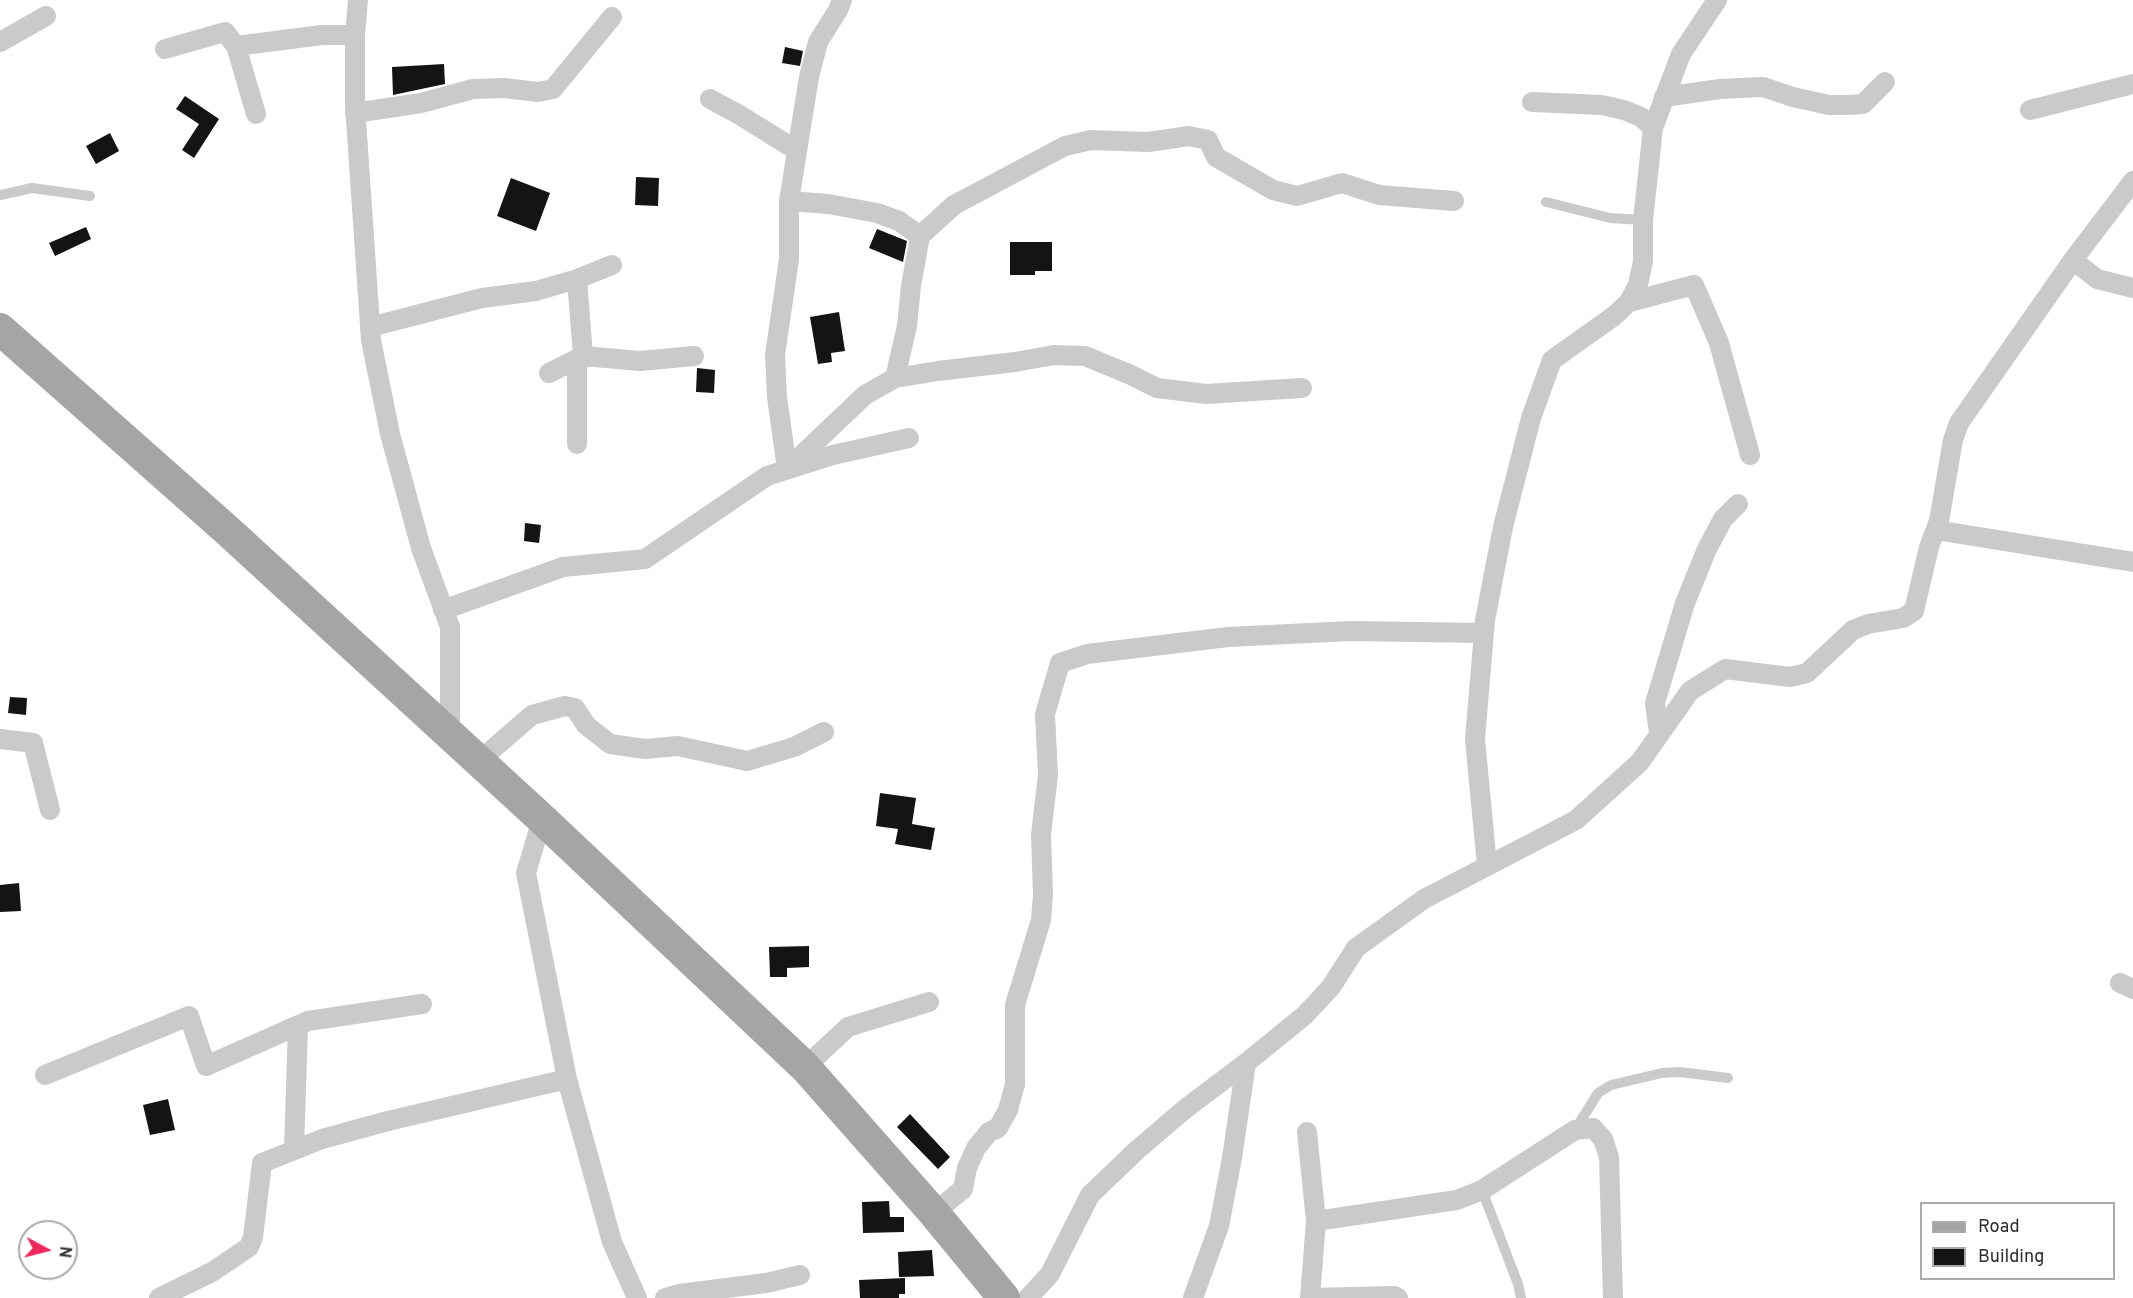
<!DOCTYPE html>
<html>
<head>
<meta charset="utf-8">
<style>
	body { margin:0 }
	#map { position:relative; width:2133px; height:1298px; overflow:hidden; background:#fff; font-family:Overpass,sans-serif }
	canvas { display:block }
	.legend { position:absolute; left:1920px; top:1202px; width:195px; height:78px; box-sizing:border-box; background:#fff; border:2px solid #ababab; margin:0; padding:8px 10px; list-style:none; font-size:18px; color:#2d2d2d }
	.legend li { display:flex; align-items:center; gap:12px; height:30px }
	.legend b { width:30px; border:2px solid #ababab }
	.north { position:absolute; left:18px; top:1220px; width:60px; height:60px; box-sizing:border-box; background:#fff; border:2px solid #ababab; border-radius:50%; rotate:97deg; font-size:16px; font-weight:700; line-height:24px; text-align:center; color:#2d2d2d }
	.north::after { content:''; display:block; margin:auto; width:21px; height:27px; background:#ed265b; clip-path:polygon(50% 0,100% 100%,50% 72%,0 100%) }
</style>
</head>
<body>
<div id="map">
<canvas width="2133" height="1298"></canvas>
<ul class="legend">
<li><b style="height:8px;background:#a5a5a5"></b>Road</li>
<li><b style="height:16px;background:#141414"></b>Building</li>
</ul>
<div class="north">N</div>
</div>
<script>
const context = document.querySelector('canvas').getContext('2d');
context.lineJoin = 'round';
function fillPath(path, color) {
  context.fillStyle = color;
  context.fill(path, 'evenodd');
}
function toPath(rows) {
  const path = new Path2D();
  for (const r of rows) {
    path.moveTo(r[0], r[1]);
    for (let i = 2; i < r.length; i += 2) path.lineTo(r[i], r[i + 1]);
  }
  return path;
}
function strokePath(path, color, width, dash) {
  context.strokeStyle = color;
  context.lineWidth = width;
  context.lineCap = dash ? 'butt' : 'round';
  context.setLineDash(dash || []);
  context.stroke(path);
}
const building = toPath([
	[785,47,803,51,800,66,782,63],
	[444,64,445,84,393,95,392,67],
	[185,96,219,119,194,158,182,150,199,124,176,109],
	[110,133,119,151,96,164,86,146],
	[636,177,659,178,658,206,635,205],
	[511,178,550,193,536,231,497,216],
	[86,227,91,239,55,256,49,243],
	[877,229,907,241,903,262,869,248],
	[1010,242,1052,242,1052,271,1035,271,1035,275,1010,275],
	[839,312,845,351,831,353,832,362,818,364,810,317],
	[697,368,715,370,714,393,696,392],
	[525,523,541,525,539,543,524,541],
	[10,697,27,698,26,715,8,713],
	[880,793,916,798,912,824,935,828,931,850,895,844,898,829,876,826],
	[19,883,21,911,0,912,0,885],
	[809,946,809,967,787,968,787,977,770,977,769,947],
	[168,1099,175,1130,150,1135,143,1105],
	[910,1114,950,1157,938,1169,897,1127],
	[889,1201,890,1217,904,1217,904,1232,863,1233,862,1202],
	[932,1250,934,1276,899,1277,898,1252],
	[905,1278,905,1294,899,1294,899,1298,860,1298,859,1280]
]);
const service = toPath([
	[0,195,32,188,90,196],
	[1546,202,1610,218,1643,220],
	[1575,1130,1598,1093,1611,1085,1662,1073,1680,1072,1728,1078],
	[1482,1190,1518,1284,1521,1298]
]);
const minor = toPath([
	[358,0,355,35,355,105,371,340,390,434,421,548,450,627,450,734],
	[0,42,46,16],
	[236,46,256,114],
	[165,49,225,32,236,46,322,35,355,35],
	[1664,97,1720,89,1763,87,1793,97,1829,105,1847,105,1863,104,1885,82],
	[710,99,738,114,796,150],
	[1532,102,1602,105,1624,110,1641,117,1653,128],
	[2030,110,2133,84],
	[355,113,421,103,473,89,504,88,538,92,553,89,612,17],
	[789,201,828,204,877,213,899,221,920,236],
	[2073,260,2097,279,2133,288],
	[577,279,583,356,577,365,577,444],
	[1629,302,1694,285,1719,343,1750,455],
	[370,327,482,298,536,291,577,279,612,265],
	[549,373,583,356,640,361,694,356],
	[895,378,907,326,911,286,920,236,954,205,1065,146,1091,140,1148,142,1189,136,1208,140,1216,157,1273,190,1297,196,1342,183,1379,195,1454,201],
	[787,469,865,395,895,378,938,371,1015,362,1054,355,1085,356,1131,375,1157,388,1206,394,1302,388],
	[787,469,777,397,775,355,789,259,789,201,809,77,818,42,838,10,842,0],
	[1936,530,2133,562],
	[443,610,563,567,645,559,767,476,833,455,909,438],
	[1659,733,1655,703,1685,603,1707,549,1723,519,1738,504],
	[0,739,33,743,50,810],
	[479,761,532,715,565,706,575,708,586,725,610,744,645,749,678,746,747,761,794,747,824,732],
	[542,819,526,873,567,1079,612,1242,637,1298],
	[1487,866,1475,739,1485,620,1503,527,1531,418,1552,360,1614,316,1629,302,1638,285,1643,261,1643,220,1653,128,1681,54,1717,0],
	[2120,983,2133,989],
	[805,1067,848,1027,929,1002],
	[45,1075,189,1016,206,1066,308,1021,422,1004],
	[1307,1132,1316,1221,1310,1298],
	[294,1150,298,1026],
	[934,1213,963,1189,967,1168,976,1148,989,1132,998,1128,1008,1110,1015,1084,1015,1005,1041,920,1043,894,1041,835,1048,775,1045,714,1060,663,1087,654,1228,637,1350,631,1483,633],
	[1316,1221,1457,1200,1482,1190,1575,1130,1593,1128,1603,1139,1609,1157,1613,1298],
	[159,1298,212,1272,249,1247,253,1237,262,1163,322,1139,388,1121,567,1079],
	[665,1298,679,1294,766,1283,800,1275],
	[1028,1298,1050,1274,1090,1195,1137,1150,1185,1109,1246,1063],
	[1193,1298,1219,1226,1232,1158,1246,1063,1305,1015,1331,987,1356,948,1424,899,1576,820,1640,762,1690,691,1725,669,1790,677,1807,673,1853,630,1868,624,1903,618,1914,611,1929,547,1939,521,1953,440,1959,423,2073,260,2133,181],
	[1310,1298,1395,1296,1398,1298]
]);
const primary = toPath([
	[0,329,228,531,542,819,805,1067,934,1213,1004,1298]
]);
fillPath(building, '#141414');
strokePath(service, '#cacaca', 10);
strokePath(minor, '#cacaca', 20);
strokePath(primary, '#a5a5a5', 32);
</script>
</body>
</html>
